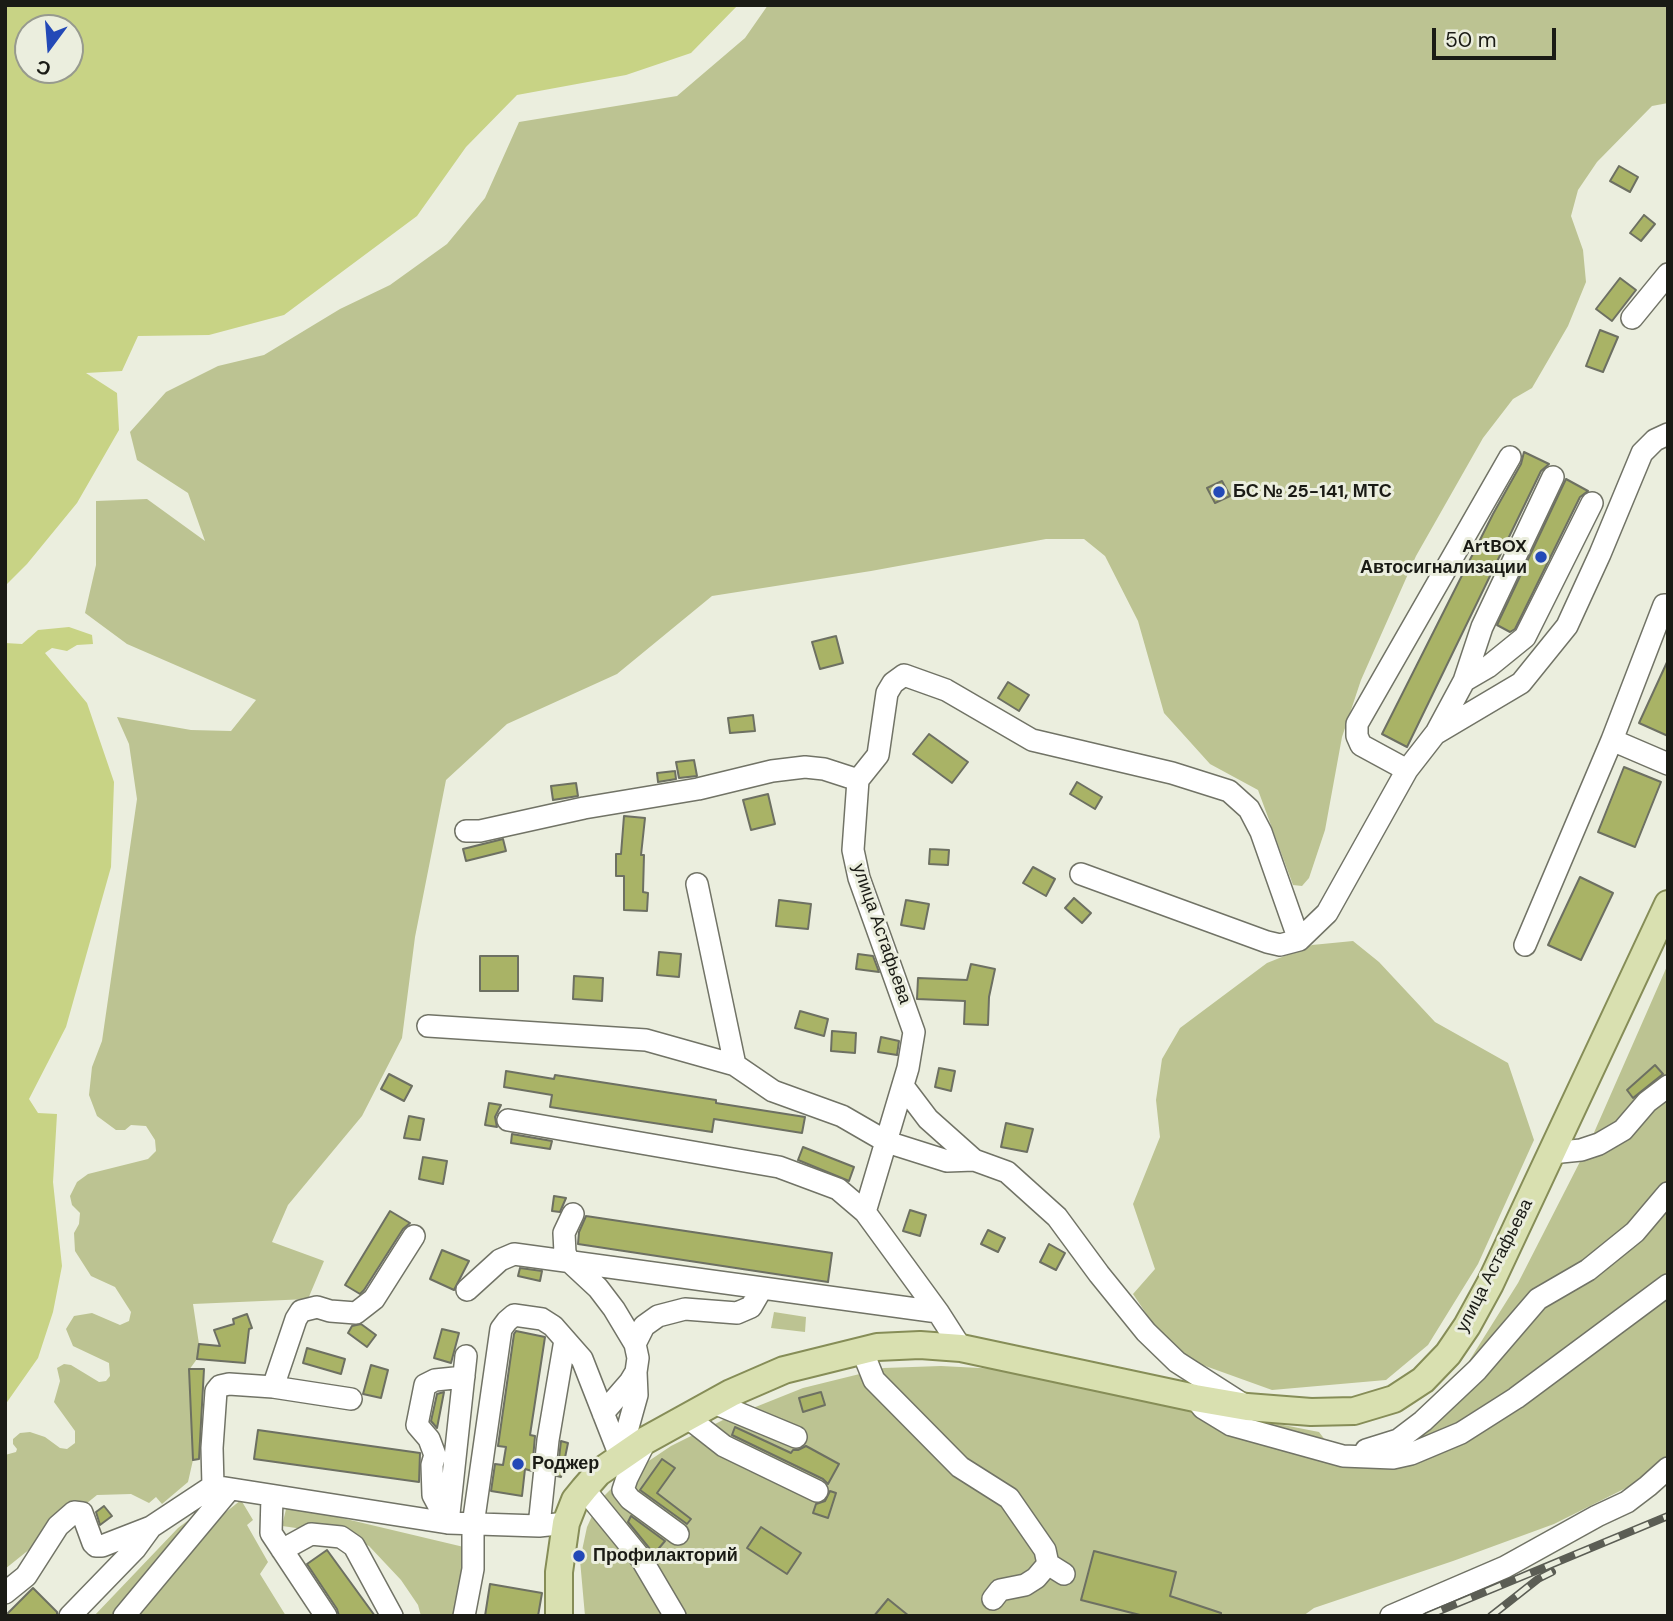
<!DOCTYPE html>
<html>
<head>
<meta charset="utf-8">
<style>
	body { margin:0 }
	#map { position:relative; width:1673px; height:1621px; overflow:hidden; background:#ebeede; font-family:"DM Sans",sans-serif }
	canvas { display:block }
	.frame { position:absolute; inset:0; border:7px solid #1a1b15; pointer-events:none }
	.north { position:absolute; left:14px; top:14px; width:70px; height:70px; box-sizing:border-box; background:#ebeede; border:2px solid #979a8e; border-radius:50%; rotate:196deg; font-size:19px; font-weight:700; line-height:28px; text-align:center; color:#1a1b15 }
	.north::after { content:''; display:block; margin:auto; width:24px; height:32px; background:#2349b7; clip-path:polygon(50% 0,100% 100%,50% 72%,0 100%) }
	.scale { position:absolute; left:1432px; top:28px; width:124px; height:32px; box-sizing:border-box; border:4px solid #1a1b15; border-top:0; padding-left:9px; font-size:21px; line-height:24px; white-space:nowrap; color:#1a1b15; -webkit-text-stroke:5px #ebeede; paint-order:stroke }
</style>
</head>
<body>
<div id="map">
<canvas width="1673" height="1621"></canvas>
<div class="frame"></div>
<div class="north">С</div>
<div class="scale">50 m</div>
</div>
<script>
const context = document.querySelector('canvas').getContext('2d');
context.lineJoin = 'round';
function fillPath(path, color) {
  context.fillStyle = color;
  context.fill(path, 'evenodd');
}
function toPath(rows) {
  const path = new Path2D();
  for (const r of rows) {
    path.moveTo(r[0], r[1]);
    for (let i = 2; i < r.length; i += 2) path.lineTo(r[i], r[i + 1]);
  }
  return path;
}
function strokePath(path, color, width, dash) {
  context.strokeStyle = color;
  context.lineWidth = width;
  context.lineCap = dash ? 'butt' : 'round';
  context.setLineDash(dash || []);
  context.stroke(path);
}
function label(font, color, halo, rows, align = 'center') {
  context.font = font + ' "DM Sans",sans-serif';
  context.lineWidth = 6;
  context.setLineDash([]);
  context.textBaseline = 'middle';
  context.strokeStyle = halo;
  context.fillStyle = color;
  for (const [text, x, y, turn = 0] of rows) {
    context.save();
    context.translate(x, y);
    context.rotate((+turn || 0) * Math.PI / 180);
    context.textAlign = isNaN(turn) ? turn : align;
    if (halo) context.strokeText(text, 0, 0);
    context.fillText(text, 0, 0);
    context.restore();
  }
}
const green = toPath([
	[768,5,1668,5,1668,103,1652,106,1597,162,1578,190,1571,216,1583,250,1586,282,1568,326,1532,388,1513,399,1483,438,1416,556,1361,680,1342,737,1325,830,1309,878,1302,886,1293,885,1258,790,1210,764,1164,713,1138,621,1105,556,1084,539,1046,539,871,571,712,596,617,674,507,724,446,780,415,937,402,1038,362,1116,288,1205,272,1242,324,1261,308,1299,193,1304,199,1344,197,1359,189,1370,193,1460,188,1482,162,1504,156,1497,149,1503,131,1494,97,1495,5,1569,5,1455,16,1452,17,1449,13,1444,13,1439,20,1433,30,1432,45,1437,60,1448,67,1449,75,1443,75,1431,54,1402,60,1381,57,1368,64,1364,71,1365,99,1382,106,1381,110,1376,109,1363,73,1346,66,1329,74,1316,92,1313,120,1325,129,1321,131,1312,115,1287,91,1276,75,1251,74,1233,79,1224,80,1213,72,1205,70,1196,77,1182,88,1174,148,1159,156,1151,155,1140,146,1126,131,1125,125,1130,116,1130,97,1116,89,1095,92,1067,102,1041,137,799,129,744,117,717,191,730,231,731,256,700,127,644,85,613,96,565,96,501,147,499,205,541,188,493,137,460,130,432,166,392,218,366,264,355,340,309,390,285,447,244,485,198,519,122,677,96,745,38],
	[1353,941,1379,962,1435,1022,1508,1063,1534,1140,1478,1264,1428,1345,1386,1380,1272,1390,1197,1363,1166,1343,1133,1294,1155,1269,1133,1204,1160,1137,1156,1100,1162,1059,1180,1028,1267,963,1312,945],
	[1668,964,1668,1460,1654,1474,1554,1524,1453,1561,1314,1608,1303,1616,585,1616,580,1560,587,1527,599,1501,619,1481,671,1446,723,1420,803,1388,884,1368,941,1366,999,1369,1319,1432,1342,1462,1402,1450,1454,1385,1518,1283,1589,1144],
	[774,1312,806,1317,805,1332,771,1328],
	[241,1500,253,1520,247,1525,268,1562,260,1574,286,1616,135,1616,195,1537],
	[214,1501,122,1616,94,1616,178,1528],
	[287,1505,468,1548,457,1616,421,1616,418,1605,401,1580,369,1546,346,1535,282,1526]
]);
const water = toPath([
	[5,5,738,5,691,53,626,75,517,95,466,147,417,216,284,315,209,335,138,336,122,371,86,373,117,393,119,430,77,503,27,564,5,586],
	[28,28,70,28,70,70,28,70],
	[69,627,92,635,93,644,77,645,67,651,52,648,45,653,87,703,114,782,111,867,66,1027,29,1099,38,1113,57,1114,53,1182,62,1266,53,1312,38,1358,5,1405,5,643,22,644,38,630]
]);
const building = toPath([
	[1619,166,1638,177,1630,192,1610,181,1619,166],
	[1644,215,1655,224,1641,241,1630,233,1644,215],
	[1620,278,1636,290,1612,321,1596,309,1620,278],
	[1600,330,1618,337,1603,372,1586,366,1600,330],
	[1524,452,1549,464,1541,471,1407,747,1382,734,1493,514,1521,464,1524,452],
	[1566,479,1588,491,1580,497,1515,629,1510,632,1497,625,1566,479],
	[1222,481,1230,496,1215,503,1207,488,1222,481],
	[836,636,843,663,820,669,812,642,836,636],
	[1668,660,1668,736,1639,723,1668,660],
	[1008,682,1029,695,1019,711,998,698,1008,682],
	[753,715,755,731,730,733,728,718,753,715],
	[929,734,968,762,952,783,913,754,929,734],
	[694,760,697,776,679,778,676,762,694,760],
	[1624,767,1661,782,1635,847,1598,832,1624,767],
	[675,771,676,779,658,782,657,773,675,771],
	[1077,782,1102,797,1095,809,1070,794,1077,782],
	[576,783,578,796,553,800,551,786,576,783],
	[768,794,775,824,751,830,743,800,768,794],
	[624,816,645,818,641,855,644,855,643,892,648,893,647,911,624,910,624,876,616,876,616,854,621,854,624,816],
	[503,839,506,851,466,861,463,849,503,839],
	[930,849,949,850,948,865,929,864,930,849],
	[1033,867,1055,879,1046,896,1023,883,1033,867],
	[1580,877,1613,893,1581,960,1548,945,1580,877],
	[1074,898,1091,913,1082,923,1065,908,1074,898],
	[779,900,811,904,808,929,776,926,779,900],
	[906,900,929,904,924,929,901,925,906,900],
	[659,952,681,954,679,977,657,975,659,952],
	[858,954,873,956,879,972,856,969,858,954],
	[480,956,518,956,518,991,480,991,480,956],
	[971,964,995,969,989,997,988,1025,964,1024,965,1001,917,999,918,978,967,980,971,964],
	[574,976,603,978,602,1001,573,999,574,976],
	[800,1011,828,1019,824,1036,795,1028,800,1011],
	[832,1031,856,1033,855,1053,831,1051,832,1031],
	[881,1037,899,1041,897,1055,878,1052,881,1037],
	[1655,1065,1663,1074,1633,1098,1627,1090,1655,1065],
	[939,1068,955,1071,951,1091,935,1087,939,1068],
	[506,1071,554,1079,555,1075,716,1100,716,1103,805,1117,802,1133,714,1119,712,1132,550,1107,552,1095,504,1087,506,1071],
	[389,1074,412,1086,404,1101,381,1089,389,1074],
	[489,1103,501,1105,495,1117,497,1127,485,1125,489,1103],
	[409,1116,424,1119,420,1140,404,1138,409,1116],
	[1006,1123,1033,1129,1027,1152,1001,1147,1006,1123],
	[512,1134,552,1141,550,1149,511,1143,512,1134],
	[803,1147,854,1167,849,1181,798,1160,803,1147],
	[423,1157,447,1161,443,1184,419,1179,423,1157],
	[554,1196,566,1198,560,1212,552,1211,554,1196],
	[910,1210,926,1215,920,1236,903,1231,910,1210],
	[390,1211,410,1223,403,1229,364,1290,360,1294,345,1285,390,1211],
	[586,1216,832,1253,828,1282,578,1244,579,1232,586,1216],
	[988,1230,1005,1238,998,1252,981,1244,988,1230],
	[1049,1244,1065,1253,1056,1270,1040,1262,1049,1244],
	[442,1250,469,1261,454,1290,430,1279,442,1250],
	[520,1268,542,1271,540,1281,518,1276,520,1268],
	[247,1314,252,1328,249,1329,245,1363,197,1359,199,1344,220,1346,214,1330,234,1324,233,1319,247,1314],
	[361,1324,376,1335,367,1347,348,1333,352,1326,361,1324],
	[442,1329,459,1333,451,1363,434,1358,442,1329],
	[516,1331,545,1337,530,1435,535,1436,532,1471,525,1469,522,1496,491,1491,495,1464,503,1465,506,1447,498,1446,514,1334,516,1331],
	[307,1348,345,1359,341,1374,303,1363,307,1348],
	[371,1365,388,1370,381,1398,363,1394,371,1365],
	[189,1369,204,1369,199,1459,193,1460,189,1369],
	[444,1392,437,1428,431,1421,437,1394,444,1392],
	[821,1392,825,1405,803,1412,799,1398,821,1392],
	[735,1427,791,1453,793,1450,798,1450,806,1446,839,1464,828,1484,823,1479,732,1435,735,1427],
	[258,1430,420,1453,419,1482,254,1459,258,1430],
	[561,1441,568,1443,561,1477,557,1476,561,1441],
	[662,1459,675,1468,657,1493,691,1519,687,1524,640,1490,662,1459],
	[830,1491,836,1493,828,1518,813,1513,816,1504,825,1501,830,1491],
	[104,1506,112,1516,100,1525,96,1512,104,1506],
	[631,1516,665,1541,654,1554,628,1522,631,1516],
	[761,1527,801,1553,787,1574,747,1548,761,1527],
	[327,1550,375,1616,339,1616,337,1609,307,1564,327,1550],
	[1094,1551,1176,1572,1170,1596,1221,1613,1221,1616,1144,1616,1081,1600,1094,1551],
	[490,1584,542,1593,538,1616,485,1616,490,1584],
	[33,1588,57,1612,57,1616,5,1616,33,1588],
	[888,1599,909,1616,874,1616,888,1599]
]);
const minor = toPath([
	[1632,318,1668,274],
	[1464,681,1488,667,1525,637,1592,503],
	[1436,733,1464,681,1482,627,1553,477],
	[1612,740,1668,764],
	[1407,770,1361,745,1357,736,1357,724,1510,457],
	[466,831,480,831,584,808,698,789,772,771,805,767,824,769,858,780],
	[1081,874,1267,942,1280,945,1299,940,1327,913,1407,770,1435,734,1521,683,1567,626,1600,554,1642,453,1655,440,1668,434],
	[697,884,735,1065],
	[1525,945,1612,740,1664,605,1668,605],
	[428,1026,646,1040,735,1065,773,1091,842,1116,887,1142,947,1161,974,1160],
	[903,1086,928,1119,974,1160,1007,1172,1057,1217,1099,1274,1146,1332,1177,1362,1241,1403],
	[508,1120,779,1167,838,1189,865,1212,938,1312,961,1348],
	[1551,1153,1581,1150,1599,1144,1623,1130,1647,1102,1668,1086],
	[865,1212,908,1068,914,1032,859,878,853,850,858,780,878,755,887,693,893,683,904,675,946,690,1032,740,1172,773,1229,791,1249,809,1261,832,1299,940],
	[573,1214,564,1233,565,1253,570,1262,598,1288,614,1309,635,1344,638,1358,636,1372,630,1382,603,1413],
	[467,1290,500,1260,514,1254,938,1312],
	[635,1344,644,1326,658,1316,685,1309,737,1313,751,1307,762,1288],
	[862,1350,874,1380,960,1467,1009,1498,1045,1550,1048,1564,1064,1574],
	[273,1387,296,1319,301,1311,317,1307,330,1311,356,1313,374,1299,414,1236],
	[1195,1398,1203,1408,1231,1425,1343,1456,1393,1458,1411,1454,1461,1433,1516,1398,1668,1285],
	[714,1403,796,1437],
	[687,1417,724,1446,817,1491],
	[646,1440,627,1478,623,1490,630,1499,678,1534],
	[1366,1450,1398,1440,1423,1421,1477,1370,1538,1299,1588,1270,1635,1232,1668,1193],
	[620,1456,637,1395,636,1372],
	[213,1486,212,1448,216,1391,220,1386,229,1384,273,1387,351,1399],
	[584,1489,642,1560,675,1616],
	[272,1496,271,1533,326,1616],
	[448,1523,433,1495,432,1465,435,1455,429,1439,417,1425,425,1385,435,1380,464,1377],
	[448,1523,466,1356],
	[539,1526,548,1440,565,1340],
	[282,1550,311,1534,341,1537,354,1546,392,1616],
	[5,1593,26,1576,58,1526,74,1512,82,1513,93,1543,96,1546,102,1546,151,1527,213,1486,448,1523,539,1526,566,1523],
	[993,1599,1000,1590,1025,1585,1036,1578,1048,1564],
	[70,1616,135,1549,151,1527],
	[124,1616,229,1490],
	[464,1616,473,1569,473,1525,501,1329,507,1321,514,1315,542,1319,553,1326,582,1359,620,1456],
	[1391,1616,1505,1567,1597,1516,1627,1502,1648,1486,1668,1468]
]);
const major = toPath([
	[559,1616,559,1572,566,1523,575,1500,584,1489,598,1473,646,1440,731,1393,784,1370,877,1347,920,1345,961,1348,1195,1398,1247,1407,1311,1412,1354,1411,1394,1399,1423,1380,1448,1354,1467,1326,1490,1284,1668,904]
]);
const rail = toPath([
	[1427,1616,1668,1516],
	[1491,1616,1538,1579,1552,1572]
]);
const markers = [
	[1219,492,7,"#2349b7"],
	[1541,557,7,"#2349b7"],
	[518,1464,7,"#2349b7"],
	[579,1556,7,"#2349b7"]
];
const poiNames = [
	["БС № 25-141, МТС",1233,492],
	["ArtBOX",1527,547,"right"],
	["Автосигнализации",1527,568,"right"],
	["Роджер",532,1464],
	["Профилакторий",593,1556]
];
const streetNames = [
	["улица Астафьева",881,934,71],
	["улица Астафьева",1495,1266,-63]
];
fillPath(green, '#bcc392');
fillPath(water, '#c8d385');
fillPath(building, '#a9b366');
strokePath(building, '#6d7062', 2);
strokePath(minor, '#717366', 24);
strokePath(major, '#868d57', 30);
strokePath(minor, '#fff', 21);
strokePath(major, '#d9e0b0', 26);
strokePath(rail, '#5b5d54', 8);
strokePath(rail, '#ebeede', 5, [16]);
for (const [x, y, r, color] of markers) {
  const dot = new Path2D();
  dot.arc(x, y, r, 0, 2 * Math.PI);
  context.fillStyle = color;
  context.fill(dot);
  strokePath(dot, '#ebeede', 2.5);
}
label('bold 18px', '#1a1b15', '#ebeede', poiNames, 'left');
label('18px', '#1a1b15', '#ebeede', streetNames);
</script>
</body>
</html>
